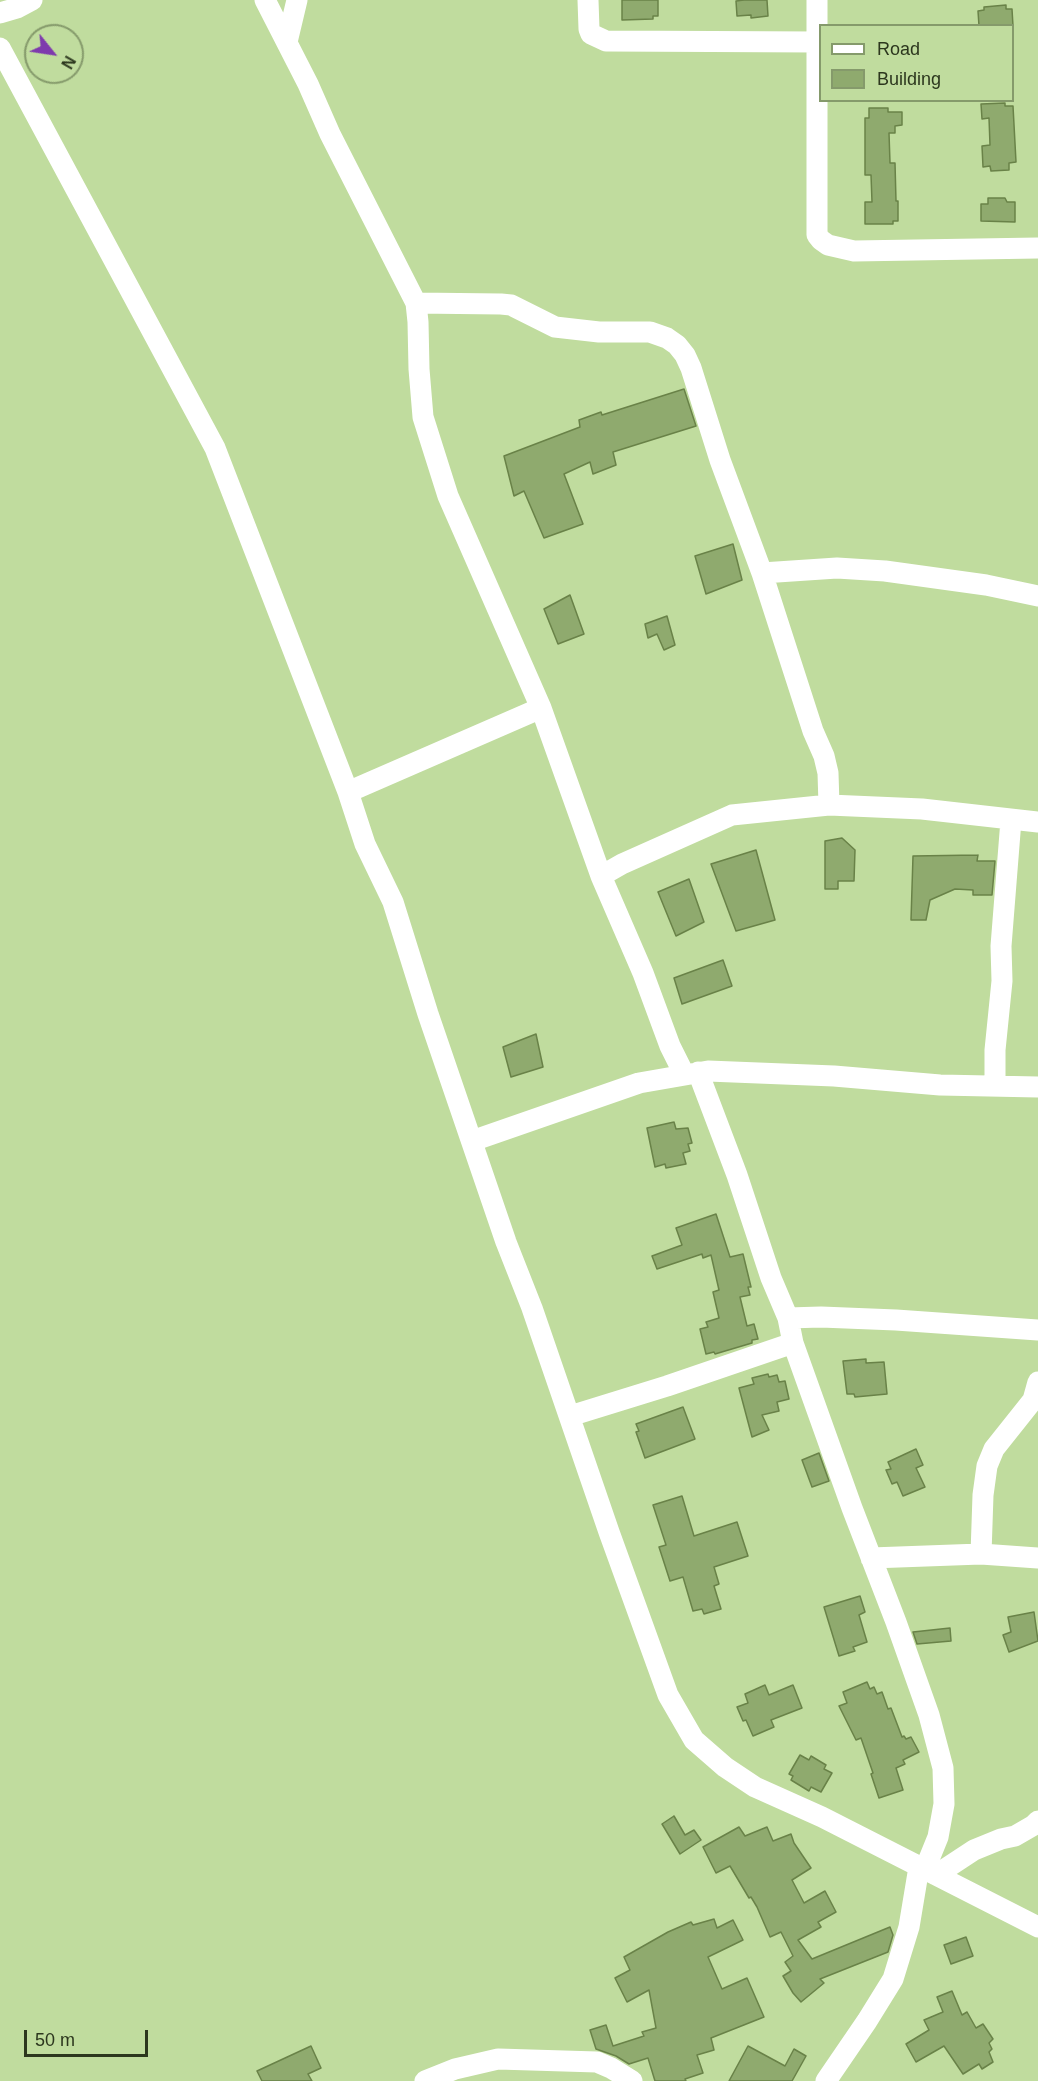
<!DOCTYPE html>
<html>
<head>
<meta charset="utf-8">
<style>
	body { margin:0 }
	#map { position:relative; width:1038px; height:2081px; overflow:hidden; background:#c0dc9e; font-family:Helvetica,sans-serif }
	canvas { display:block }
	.legend { position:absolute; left:819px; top:24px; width:195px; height:78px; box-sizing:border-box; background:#c0dc9e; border:2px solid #859a6b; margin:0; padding:8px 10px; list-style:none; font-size:18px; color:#2c371e }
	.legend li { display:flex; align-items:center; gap:12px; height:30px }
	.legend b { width:30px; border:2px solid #859a6b }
	.north { position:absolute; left:24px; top:24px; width:60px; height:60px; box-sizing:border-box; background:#c0dc9e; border:2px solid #859a6b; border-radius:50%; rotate:120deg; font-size:16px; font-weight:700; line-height:24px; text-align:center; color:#2c371e }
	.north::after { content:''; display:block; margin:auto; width:21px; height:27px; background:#7e3aad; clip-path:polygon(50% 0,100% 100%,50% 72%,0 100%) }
	.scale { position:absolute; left:24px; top:2030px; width:124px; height:27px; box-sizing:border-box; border:3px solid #2c371e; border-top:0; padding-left:8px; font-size:18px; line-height:21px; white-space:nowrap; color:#2c371e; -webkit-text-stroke:4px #c0dc9e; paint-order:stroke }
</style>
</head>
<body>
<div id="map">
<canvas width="1038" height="2081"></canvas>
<ul class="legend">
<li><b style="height:8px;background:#fff"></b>Road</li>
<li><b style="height:16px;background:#8faa6e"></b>Building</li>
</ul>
<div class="north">N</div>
<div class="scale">50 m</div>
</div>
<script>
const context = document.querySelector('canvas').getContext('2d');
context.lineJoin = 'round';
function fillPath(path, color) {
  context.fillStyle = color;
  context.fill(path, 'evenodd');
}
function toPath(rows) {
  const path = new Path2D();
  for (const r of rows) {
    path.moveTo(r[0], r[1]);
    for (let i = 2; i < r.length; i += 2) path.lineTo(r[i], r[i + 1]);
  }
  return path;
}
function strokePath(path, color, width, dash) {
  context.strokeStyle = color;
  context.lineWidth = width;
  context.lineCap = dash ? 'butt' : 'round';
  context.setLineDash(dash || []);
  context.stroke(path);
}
const building = toPath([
	[622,0,658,0,658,16,653,16,653,19,622,20,622,0],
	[744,0,767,0,768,16,751,18,751,15,737,16,736,1,744,0],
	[1006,5,1006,9,1012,9,1013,26,979,26,978,11,984,10,984,7,1006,5],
	[1005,103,1005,106,1013,106,1016,162,1009,163,1009,170,991,171,990,166,983,167,982,146,990,145,989,118,982,119,981,104,1005,103],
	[869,108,888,108,888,112,902,112,902,125,895,126,895,133,889,133,890,163,895,163,896,201,898,201,898,221,893,221,893,224,865,224,865,202,872,202,871,175,865,175,865,118,869,118,869,108],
	[988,198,1005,198,1007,202,1015,202,1015,222,981,221,981,204,988,204,988,198],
	[684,389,696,426,613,452,616,465,593,474,590,462,564,474,583,524,544,538,524,491,514,496,504,456,580,427,579,420,601,412,602,415,684,389],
	[733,544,742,580,706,594,695,556,733,544],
	[570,595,584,634,558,644,544,609,570,595],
	[667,616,675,645,664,650,657,634,648,638,645,624,667,616],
	[842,838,855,850,854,881,838,881,838,889,825,889,825,841,842,838],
	[756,850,775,920,736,931,711,864,756,850],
	[978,855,977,861,995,861,992,895,973,895,973,890,955,889,930,900,926,920,911,920,913,856,978,855],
	[689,879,704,922,676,936,658,892,689,879],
	[723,960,732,986,682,1004,674,978,723,960],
	[536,1034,543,1067,511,1077,503,1047,536,1034],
	[674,1122,676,1129,688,1128,692,1143,688,1144,690,1151,683,1153,686,1164,666,1168,665,1164,655,1167,647,1128,674,1122],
	[716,1214,730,1257,743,1254,751,1287,748,1287,750,1295,740,1297,747,1326,754,1324,758,1339,752,1340,752,1343,715,1354,714,1352,706,1354,700,1329,708,1327,706,1322,719,1318,713,1292,719,1290,711,1255,703,1258,702,1254,657,1269,652,1256,682,1245,676,1228,716,1214],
	[866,1359,866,1363,884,1362,887,1394,855,1397,854,1394,847,1394,843,1361,866,1359],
	[768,1374,769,1377,777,1375,779,1382,785,1381,789,1399,777,1402,779,1411,762,1415,769,1430,752,1437,739,1388,754,1384,752,1378,768,1374],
	[683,1407,695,1439,645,1458,636,1432,639,1431,636,1424,683,1407],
	[916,1449,923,1465,916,1468,925,1487,903,1496,897,1482,892,1484,886,1470,891,1469,888,1462,916,1449],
	[819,1453,829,1481,812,1487,802,1460,819,1453],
	[682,1496,694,1536,737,1522,748,1556,714,1567,719,1584,714,1586,721,1609,704,1614,702,1609,693,1611,683,1577,670,1581,659,1547,666,1545,653,1505,682,1496],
	[860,1596,865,1612,859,1615,867,1642,853,1647,855,1651,839,1656,824,1607,860,1596],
	[1034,1612,1038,1641,1009,1652,1003,1635,1011,1632,1008,1617,1034,1612],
	[950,1628,951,1641,917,1644,913,1632,950,1628],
	[867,1682,870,1689,874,1687,877,1694,882,1692,888,1709,891,1708,902,1737,904,1736,906,1739,911,1737,919,1752,903,1760,905,1764,896,1768,903,1790,879,1798,871,1774,873,1773,861,1738,856,1740,839,1706,847,1703,843,1692,867,1682],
	[765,1685,769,1695,793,1685,802,1708,771,1720,774,1727,753,1736,746,1720,743,1721,737,1707,748,1703,745,1694,765,1685],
	[800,1755,809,1760,811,1756,826,1765,824,1769,832,1773,821,1792,811,1787,809,1791,791,1780,793,1776,789,1774,800,1755],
	[674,1816,685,1835,694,1830,701,1840,680,1854,662,1824,674,1816],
	[739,1827,745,1836,767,1827,773,1841,791,1834,794,1843,811,1868,792,1880,804,1903,825,1891,836,1912,818,1922,821,1927,798,1940,812,1959,890,1927,893,1935,888,1952,820,1979,824,1983,801,2002,793,1993,783,1976,791,1971,785,1962,793,1956,781,1932,770,1937,757,1907,751,1897,749,1898,730,1866,716,1873,703,1847,739,1827],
	[714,1919,717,1928,733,1920,743,1940,708,1957,722,1989,747,1978,764,2017,711,2038,714,2050,697,2055,703,2073,685,2079,686,2081,655,2081,648,2058,629,2064,616,2056,596,2049,590,2030,606,2025,613,2046,644,2036,642,2032,656,2028,649,1990,627,2002,615,1978,630,1970,624,1957,668,1932,691,1922,693,1925,714,1919],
	[966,1937,973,1956,951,1964,944,1945,966,1937],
	[952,1991,962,2015,967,2012,976,2028,983,2024,993,2039,989,2043,992,2049,989,2052,993,2062,982,2069,979,2064,963,2074,944,2046,916,2062,906,2044,929,2030,924,2020,943,2012,937,1997,952,1991],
	[311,2046,321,2068,308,2074,312,2081,262,2081,257,2071,311,2046],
	[748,2046,785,2066,794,2049,806,2056,792,2081,729,2081,748,2046]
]);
const minor = toPath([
	[265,0,308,84,330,134,416,303,418,322,419,369,423,417,448,496,541,708,601,876,643,973,670,1046,684,1074],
	[588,0,589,29,591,34,606,41,817,42],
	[817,0,817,235,821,240,828,245,854,251,1038,248],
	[0,13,17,8,32,0],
	[287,42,297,0],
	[0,48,215,448,348,792,365,844,393,902,428,1014,506,1242,532,1308,609,1532,668,1695,694,1740,725,1767,755,1787,822,1817,1038,1927],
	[416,303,501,304,511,305,555,327,599,332,650,332,667,338,677,345,685,355,691,368,720,460,762,573,813,731,824,756,828,773,829,805,732,815,622,864,601,876],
	[762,573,837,568,885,571,986,585,1038,596],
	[348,792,541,708],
	[829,805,922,809,1038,822],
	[698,1072,737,1175,771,1278,788,1318,793,1343,852,1508,896,1622,929,1715,943,1768,944,1804,938,1837,925,1869],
	[995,1086,995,1050,1002,981,1001,946,1011,820],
	[472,1141,639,1083,708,1071,834,1076,940,1085,1038,1087],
	[788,1318,821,1317,896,1320,1038,1330],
	[570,1416,667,1386,793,1343],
	[981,1554,983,1495,987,1466,994,1449,1033,1400,1038,1382],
	[871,1558,981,1554,1038,1558],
	[936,1875,974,1850,1001,1839,1015,1836,1034,1825,1038,1821],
	[425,2081,455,2069,498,2059,597,2062,611,2068,632,2081],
	[826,2081,867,2021,893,1979,909,1927,919,1867]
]);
fillPath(building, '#8faa6e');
strokePath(building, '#698248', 1.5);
strokePath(minor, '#fff', 21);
</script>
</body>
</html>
